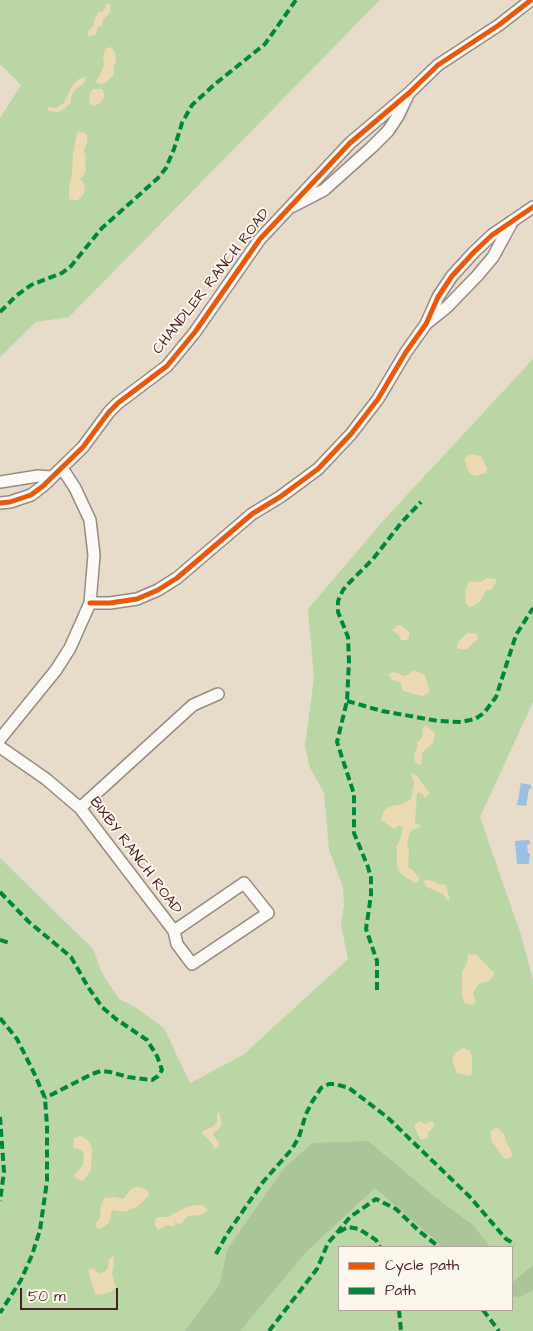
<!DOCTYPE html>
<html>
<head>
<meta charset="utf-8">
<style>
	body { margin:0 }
	#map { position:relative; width:533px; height:1331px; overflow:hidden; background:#e7dbca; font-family:"Architects Daughter",sans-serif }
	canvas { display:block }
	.legend { position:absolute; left:338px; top:1246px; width:175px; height:65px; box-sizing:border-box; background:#fbf7ec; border:1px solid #b4a19f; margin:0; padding:6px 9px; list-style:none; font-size:15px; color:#4a1f2b }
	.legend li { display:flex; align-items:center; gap:10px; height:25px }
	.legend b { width:25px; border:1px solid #b4a19f }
	.scale { position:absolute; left:20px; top:1288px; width:98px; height:22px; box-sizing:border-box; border:2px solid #4a1f2b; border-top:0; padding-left:6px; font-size:15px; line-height:18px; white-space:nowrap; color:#4a1f2b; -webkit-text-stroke:4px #fbf7ec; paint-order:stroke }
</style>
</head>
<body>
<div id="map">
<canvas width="533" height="1331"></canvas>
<ul class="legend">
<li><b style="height:6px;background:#e8590c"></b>Cycle path</li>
<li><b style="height:6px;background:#00873e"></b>Path</li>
</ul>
<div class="scale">50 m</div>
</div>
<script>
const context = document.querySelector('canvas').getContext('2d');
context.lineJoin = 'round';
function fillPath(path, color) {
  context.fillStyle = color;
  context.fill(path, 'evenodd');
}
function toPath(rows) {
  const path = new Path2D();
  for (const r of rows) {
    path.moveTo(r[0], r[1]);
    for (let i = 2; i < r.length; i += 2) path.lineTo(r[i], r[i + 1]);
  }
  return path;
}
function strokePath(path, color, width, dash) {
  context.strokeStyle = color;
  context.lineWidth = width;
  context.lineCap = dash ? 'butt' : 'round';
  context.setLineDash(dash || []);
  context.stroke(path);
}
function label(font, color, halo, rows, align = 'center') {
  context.font = font + ' "Architects Daughter",sans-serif';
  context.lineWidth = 4;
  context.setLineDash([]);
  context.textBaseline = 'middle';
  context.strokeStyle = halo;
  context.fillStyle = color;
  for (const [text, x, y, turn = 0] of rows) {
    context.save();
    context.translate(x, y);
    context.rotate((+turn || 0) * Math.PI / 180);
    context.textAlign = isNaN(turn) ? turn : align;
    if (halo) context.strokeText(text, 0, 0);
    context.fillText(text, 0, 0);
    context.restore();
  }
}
const green = toPath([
	[0,0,380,0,69,317,36,322,0,357,0,118,21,85,0,64],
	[533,359,533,702,480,817,522,938,533,980,533,1331,0,1331,0,858,93,949,102,973,119,999,135,1007,164,1028,190,1083,243,1055,348,959,341,925,344,904,343,888,329,849,324,793,310,768,305,746,314,678,308,609,383,521],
	[339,1247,512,1247,512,1310,339,1310]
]);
const forest = toPath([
	[368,1141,435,1197,473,1225,490,1247,443,1247,375,1188,306,1252,240,1331,185,1331,220,1284,227,1250,284,1168,313,1143],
	[533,1265,533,1290,520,1297,512,1296,512,1283]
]);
const sand = toPath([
	[107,3,111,5,110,12,103,20,102,25,98,27,96,34,89,37,87,33,93,26,94,20,99,11,103,12,104,10],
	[111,47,115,52,116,60,114,66,114,74,106,83,98,84,96,81,99,77,104,65,103,57,105,50,107,48],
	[87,77,83,84,75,90,71,97,71,102,64,109,58,112,48,111,48,107,56,108,64,103,72,86,79,79],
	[93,89,102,89,105,96,99,104,93,106,89,102,90,94],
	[77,132,85,133,87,135,87,144,84,149,86,160,85,166,86,169,84,175,80,179,85,184,84,194,78,200,73,200,69,199,69,189,72,173,73,156],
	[470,454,481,456,487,468,486,473,475,476,469,473,464,459],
	[487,578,496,579,497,581,491,590,486,590,480,602,477,603,474,606,469,607,466,603,465,591,469,581,480,582],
	[398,625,401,625,409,632,409,637,407,640,401,640,398,634,392,630],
	[467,633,477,634,478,639,467,649,458,649,457,646,459,641],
	[414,670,425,675,429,689,429,693,422,696,403,691,401,683,391,679,388,674,394,672,405,676],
	[426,725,435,733,433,743,422,753,421,764,419,765,415,762,414,754,418,746,417,743,422,737,423,728],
	[412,773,417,776,430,794,425,798,421,793,417,793,415,823,419,824,421,827,412,830,409,834,407,846,409,851,408,867,414,871,420,880,415,883,401,874,397,866,397,852,396,847,399,842,403,829,400,825,394,829,381,820,384,810,391,806,403,804,411,799,414,782,411,775],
	[428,879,438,884,446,885,450,900,446,900,444,895,425,886,424,881],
	[468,954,477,955,495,974,489,981,479,984,476,988,473,994,476,1001,474,1005,464,1003,462,996,462,972,467,962],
	[463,1048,469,1050,472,1056,472,1073,470,1076,457,1073,452,1061,455,1053],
	[219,1112,222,1123,219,1129,214,1132,213,1135,219,1143,218,1147,213,1149,213,1144,202,1133,203,1131,214,1126,217,1122,217,1114],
	[419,1121,425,1124,432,1121,435,1125,428,1133,428,1137,426,1139,420,1139,414,1125],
	[497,1127,505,1135,505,1139,512,1153,512,1155,510,1158,506,1159,502,1156,491,1140,491,1131],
	[80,1136,88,1140,91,1145,92,1152,91,1170,83,1181,77,1179,74,1175,83,1165,84,1158,83,1151,73,1147,74,1138],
	[136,1187,143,1188,149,1192,148,1196,137,1207,130,1209,126,1212,112,1210,109,1223,101,1228,97,1229,96,1223,100,1218,101,1206,104,1198,115,1197,123,1199,131,1189],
	[197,1205,203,1205,208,1210,201,1215,188,1216,182,1223,178,1224,175,1222,174,1227,168,1225,158,1230,154,1223,157,1217,167,1217,189,1206],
	[115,1255,113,1262,114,1265,112,1274,116,1287,111,1292,99,1295,95,1294,88,1270,93,1268,99,1273,104,1272,108,1268,109,1259]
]);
const water = toPath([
	[521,783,531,785,531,789,529,789,526,806,517,805],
	[529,840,530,844,527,845,528,853,530,853,529,864,517,864,515,841]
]);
const street = toPath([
	[293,206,324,190,372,147,388,131,398,116,407,97],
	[427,323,447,307,477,276,493,257,511,224],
	[0,482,38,476,51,477],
	[0,503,10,502,31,495,43,486,83,447,109,412,118,403,167,366,195,332,260,239,350,143,409,93,438,65,499,25,531,0],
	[90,603,110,603,137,599,158,590,177,578,252,514,280,497,318,469,351,434,378,399,406,352,426,324,438,297,452,276,474,252,492,235,533,207],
	[0,739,56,670,70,648,90,603,94,555,90,520,75,488,62,468],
	[0,747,46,779,80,808,174,931,244,883,268,913,192,964,177,944,174,931],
	[80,808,193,705,218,694]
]);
const quiet = toPath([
	[0,312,16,296,31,285,62,273,71,266,102,228,158,178,166,168,174,149,182,123,192,105,215,84,265,44,296,0],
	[347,701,382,711,438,721,461,722,475,719,484,713,496,697,516,635,533,608],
	[0,892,29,922,71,957,88,987,102,1007,116,1019,147,1040,157,1056,162,1070,158,1076,152,1080,128,1077,110,1072,101,1071,92,1074,45,1098],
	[0,940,10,943],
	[377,990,377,961,366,929,371,895,371,878,368,867,354,833,354,794,337,742,347,701,349,661,348,637,338,612,338,601,343,590,348,584,373,559,401,523,421,502],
	[0,1018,17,1039,35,1075,45,1098,47,1126,47,1181,40,1230,32,1255,21,1280,0,1313],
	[0,1117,4,1172,0,1201],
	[339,1232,348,1227,359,1229,376,1240,380,1247],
	[216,1254,227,1234,263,1182,292,1149,299,1137,306,1114,312,1102,321,1088,329,1084,335,1084,349,1088,387,1117,470,1197,506,1239,515,1244],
	[399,1310,401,1331],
	[483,1310,499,1331],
	[269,1331,317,1269,328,1243,336,1234,350,1217,376,1199,396,1209,419,1231,439,1247]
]);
const cycleway = toPath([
	[0,503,10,502,31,495,43,486,83,447,109,412,118,403,167,366,195,332,260,239,350,143,409,93,438,65,499,25,531,0],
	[90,603,110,603,137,599,158,590,177,578,252,514,280,497,318,469,351,434,378,399,406,352,426,324,438,297,452,276,474,252,492,235,533,207]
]);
const streetNames = [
	["CHANDLER RANCH ROAD",212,282,-52],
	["BIXBY RANCH ROAD",135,856,53]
];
fillPath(green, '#bad6a4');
fillPath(forest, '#aac59a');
fillPath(sand, '#ebdab2');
fillPath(water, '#9cc0e2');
strokePath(street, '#988a84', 14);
strokePath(street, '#fbfaf7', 11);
strokePath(quiet, '#00873e', 4, [8, 4]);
strokePath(cycleway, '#e8590c', 5);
label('15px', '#4a1f2b', '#fbf7ec', streetNames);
</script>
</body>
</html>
